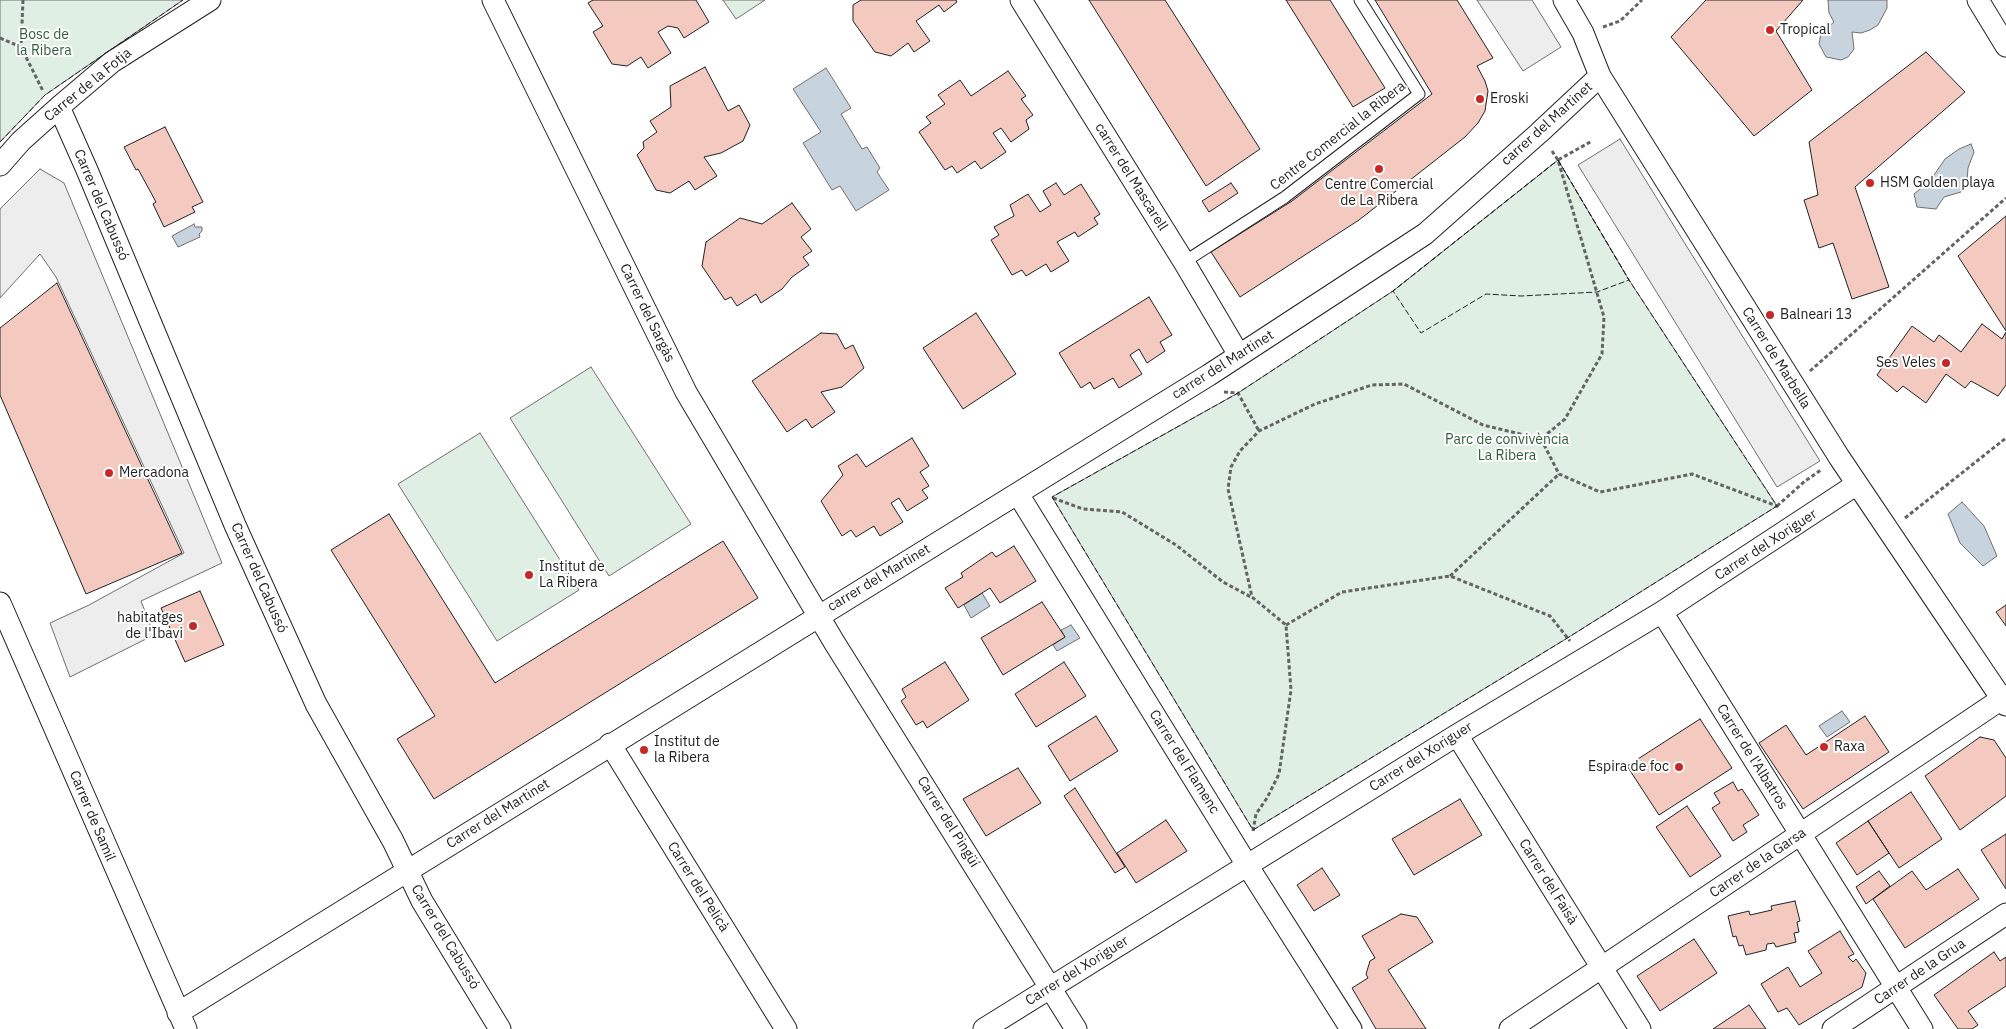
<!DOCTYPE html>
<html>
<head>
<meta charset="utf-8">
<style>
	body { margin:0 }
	canvas { display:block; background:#fff }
</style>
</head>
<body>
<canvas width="2006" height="1029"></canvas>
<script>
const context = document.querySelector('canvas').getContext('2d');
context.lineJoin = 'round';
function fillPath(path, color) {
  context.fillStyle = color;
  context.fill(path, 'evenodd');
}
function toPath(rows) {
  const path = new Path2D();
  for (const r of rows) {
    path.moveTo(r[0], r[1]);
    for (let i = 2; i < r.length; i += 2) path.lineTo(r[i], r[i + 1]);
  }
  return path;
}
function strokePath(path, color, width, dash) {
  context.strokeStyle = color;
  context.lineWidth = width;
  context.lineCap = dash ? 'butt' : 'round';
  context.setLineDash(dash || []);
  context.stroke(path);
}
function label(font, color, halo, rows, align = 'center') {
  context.font = font + ' "IBM Plex Sans",sans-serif';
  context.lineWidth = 4;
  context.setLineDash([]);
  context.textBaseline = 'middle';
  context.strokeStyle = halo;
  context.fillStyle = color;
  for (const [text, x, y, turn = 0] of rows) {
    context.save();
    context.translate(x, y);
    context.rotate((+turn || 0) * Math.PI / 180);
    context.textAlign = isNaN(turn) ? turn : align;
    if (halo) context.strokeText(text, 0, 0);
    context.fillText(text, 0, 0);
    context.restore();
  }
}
const green = toPath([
	[0,0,183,0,45,95,0,142,0,0],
	[723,0,765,0,736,19,723,0],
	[1558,160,1629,280,1777,506,1569,637,1253,830,1052,497,1238,393,1393,291,1558,160],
	[591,367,691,524,609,576,510,418,591,367],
	[480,433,579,590,497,641,398,484,480,433]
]);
const parking = toPath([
	[1477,0,1532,0,1561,47,1523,71,1477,0],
	[1620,139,1820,461,1777,487,1578,165,1620,139],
	[40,169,64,183,222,563,141,601,154,635,70,677,50,623,89,605,184,553,56,277,40,254,0,298,0,209,40,169]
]);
const water = toPath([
	[1828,0,1887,0,1887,8,1878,25,1870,30,1861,33,1852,32,1854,49,1848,57,1841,60,1826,57,1819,44,1821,33,1834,22,1829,13,1828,0],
	[826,68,851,108,841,114,862,149,867,147,880,168,877,172,889,190,856,211,840,186,832,190,803,143,821,132,793,89,826,68],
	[1971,144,1974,152,1968,168,1967,182,1961,192,1944,197,1936,209,1917,207,1914,194,1930,181,1945,159,1959,149,1971,144],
	[194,224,195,227,202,227,202,231,199,234,200,237,178,247,172,236,194,224],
	[1962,502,1984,526,1997,556,1983,566,1960,543,1948,514,1962,502],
	[982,593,990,606,971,618,964,605,982,593],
	[1071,625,1080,638,1057,651,1053,645,1065,637,1061,630,1071,625],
	[1842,711,1850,722,1827,737,1819,726,1842,711]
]);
const building = toPath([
	[593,0,696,0,709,22,684,38,678,28,668,26,658,32,671,53,648,68,641,57,627,66,612,64,593,32,603,26,588,3,593,0],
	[861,0,956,0,957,2,944,12,939,5,916,21,930,41,914,52,908,43,891,56,875,52,853,21,853,5,861,0],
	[1089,0,1165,0,1260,149,1206,186,1089,0],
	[1286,0,1330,0,1385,88,1353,107,1286,0],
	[1375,0,1457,0,1493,58,1477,66,1485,81,1488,91,1485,111,1478,123,1465,137,1359,220,1240,297,1211,252,1292,201,1432,94,1375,0],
	[1706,0,1803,0,1776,31,1812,90,1754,136,1671,37,1706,0],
	[1926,52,1965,92,1855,187,1889,287,1852,299,1833,243,1819,248,1804,200,1818,195,1809,142,1926,52],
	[705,67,728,111,739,105,750,125,743,141,721,153,704,157,717,176,695,190,689,181,670,193,656,190,637,155,644,148,643,142,657,132,650,121,671,107,670,86,705,67],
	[1008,71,1026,96,1021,99,1033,115,1026,120,1029,129,1011,142,1001,128,993,133,1006,152,981,169,975,161,957,173,952,166,945,170,919,132,931,123,926,117,945,104,938,95,960,80,971,96,1008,71],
	[165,127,203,202,192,207,195,212,164,227,153,204,156,202,138,169,136,170,124,147,165,127],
	[1056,183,1064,195,1081,184,1100,214,1094,218,1098,224,1078,237,1075,232,1057,242,1069,261,1051,272,1046,264,1026,276,1022,270,1012,275,991,240,999,235,994,227,1014,216,1010,205,1028,194,1040,212,1051,205,1043,191,1056,183],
	[1231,183,1238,193,1209,212,1202,201,1231,183],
	[792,203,811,229,801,237,812,251,803,257,809,265,792,277,782,289,761,303,756,294,737,306,731,297,725,300,702,266,706,242,740,218,762,224,792,203],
	[2006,216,2006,331,1958,256,2006,216],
	[57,283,182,553,86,594,0,395,0,328,57,283],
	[1149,297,1172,335,1160,342,1165,351,1147,363,1139,349,1130,355,1142,374,1119,388,1113,378,1094,389,1090,382,1081,388,1059,353,1149,297],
	[976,313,1016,374,963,409,923,348,976,313],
	[1982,324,2002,339,2006,332,2006,385,1998,396,1971,381,1965,388,1946,374,1926,403,1903,386,1897,392,1877,375,1912,326,1934,342,1939,335,1961,352,1982,324],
	[821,333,837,334,845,349,853,345,864,368,842,387,821,392,835,412,812,428,806,419,787,432,752,381,821,333],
	[912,438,929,466,920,472,929,486,922,490,928,498,907,511,899,498,891,503,903,522,880,536,874,526,856,537,851,530,842,536,821,501,843,475,838,466,857,454,866,467,912,438],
	[389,514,495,683,723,541,758,598,434,799,397,739,435,716,331,550,389,514],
	[1014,546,1036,581,1000,603,990,588,958,608,945,588,963,577,961,573,992,552,996,557,1014,546],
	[200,591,224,645,185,662,161,608,200,591],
	[1042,602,1065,637,1003,675,981,638,1042,602],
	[2006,605,2006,626,1996,612,2006,605],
	[945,662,969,700,927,728,923,721,916,725,901,701,906,697,902,689,945,662],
	[1064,662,1086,696,1036,727,1015,694,1064,662],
	[1096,716,1118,751,1070,781,1048,746,1096,716],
	[1865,716,1889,752,1803,809,1759,743,1786,725,1806,755,1865,716],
	[1700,719,1732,768,1659,815,1627,766,1700,719],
	[1980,737,1994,740,2006,758,2006,796,1960,830,1925,776,1980,737],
	[1018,768,1041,803,986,836,963,799,1018,768],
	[1733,782,1738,791,1742,789,1759,815,1743,825,1747,832,1733,841,1712,808,1720,803,1714,793,1733,782],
	[1075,788,1125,867,1115,873,1064,796,1075,788],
	[1911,792,1942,839,1899,868,1868,821,1911,792],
	[1460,799,1482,835,1414,875,1392,839,1460,799],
	[1687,806,1721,856,1690,877,1656,827,1687,806],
	[1166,820,1187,851,1136,883,1117,853,1166,820],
	[1868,821,1889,853,1857,875,1836,843,1868,821],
	[2006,834,2006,889,1981,850,2006,834],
	[1322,868,1340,895,1314,911,1297,885,1322,868],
	[1958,869,1979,899,1905,948,1873,899,1912,871,1926,890,1958,869],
	[1879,871,1890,886,1866,904,1856,887,1879,871],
	[1795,901,1800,921,1797,922,1799,932,1794,933,1796,942,1776,947,1774,943,1767,944,1766,950,1746,955,1743,945,1739,946,1736,936,1733,937,1728,916,1749,911,1750,915,1772,910,1771,906,1795,901],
	[1401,914,1417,917,1433,942,1388,970,1426,1029,1376,1029,1352,988,1368,978,1366,974,1370,961,1375,958,1362,936,1401,914],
	[1840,931,1854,954,1848,957,1853,962,1856,959,1866,973,1862,987,1799,1025,1787,1008,1778,1012,1761,984,1788,967,1800,987,1822,973,1808,951,1840,931],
	[1694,939,1717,973,1660,1011,1637,976,1694,939],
	[1994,952,2000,961,2006,957,2006,986,1968,1011,1978,1025,1972,1029,1958,1029,1934,995,1994,952],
	[1749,1005,1766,1029,1713,1029,1749,1005]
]);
const path = toPath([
	[23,0,21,47,43,91],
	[1603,27,1620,21,1642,0],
	[0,38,21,47],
	[1552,151,1558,160],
	[1810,371,2006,198],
	[1224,392,1238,393,1259,431],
	[1541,439,1559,474,1600,492,1692,474,1777,506,1779,509],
	[1053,498,1083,509,1122,512,1176,545,1223,582,1251,597],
	[1777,506,1805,481,1821,470],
	[1905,518,2006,438],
	[1450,576,1559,474],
	[1286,625,1342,592,1450,576,1550,616,1570,641],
	[1253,831,1256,814,1267,798,1279,774,1291,690,1286,625,1252,597,1228,489,1231,467,1240,451,1259,431,1315,404,1372,385,1404,384,1483,425,1541,439,1565,419,1602,354,1604,317,1558,160,1592,141]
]);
const service = toPath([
	[1184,262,1285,197,1419,94,1360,0]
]);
const minor = toPath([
	[493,0,686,392,834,642,1076,1029],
	[1021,0,1184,262,1239,355],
	[1564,0,1583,33,1600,76,1839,457,2006,705],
	[1978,0,2006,46],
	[59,107,87,170,235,525,316,704,393,841,422,901,500,1029],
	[0,165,21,141,59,107,112,62,210,0],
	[1018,494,1247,865,1351,1029],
	[0,603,186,1029],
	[1662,612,1922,1029],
	[1457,735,1640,1029],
	[610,744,786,1029],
	[178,1013,1209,375,1425,234,1539,133,1600,76],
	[984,1029,1457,735,1662,612,1857,484],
	[1510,1029,2006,696],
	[1833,1029,2006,914]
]);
const fence = toPath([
	[0,142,45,95,183,0],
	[1558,160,1629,280,1777,506,1569,637,1253,830,1052,497,1238,393,1393,291,1558,160],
	[1558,160,1629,280,1597,292,1521,296,1486,294,1421,333,1393,291,1558,160]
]);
const markers = [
	[1770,30,5,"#c62828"],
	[1480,99,5,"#c62828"],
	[1379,169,5,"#c62828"],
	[1870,183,5,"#c62828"],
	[1770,315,5,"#c62828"],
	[1946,363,5,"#c62828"],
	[109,473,5,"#c62828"],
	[529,575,5,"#c62828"],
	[193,626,5,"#c62828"],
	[1824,747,5,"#c62828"],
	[644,750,5,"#c62828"],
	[1679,767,5,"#c62828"]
];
const poiNames = [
	["Tropical",1780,30],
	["Eroski",1490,99],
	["HSM Golden playa",1880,183],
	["Centre Comercial",1379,185,"center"],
	["de La Ribera",1379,201,"center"],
	["Balneari 13",1780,315],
	["Ses Veles",1936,363,"right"],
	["Mercadona",119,473],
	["Institut de",539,567],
	["La Ribera",539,583],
	["habitatges",183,618,"right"],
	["de l'Ibavi",183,634,"right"],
	["Institut de",654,742],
	["la Ribera",654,758],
	["Raxa",1834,747],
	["Espira de foc",1669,767,"right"]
];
const parkNames = [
	["Bosc de",44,35],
	["la Ribera",44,51],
	["Parc de convivència",1507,440],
	["La Ribera",1507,456]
];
const streetNames = [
	["Carrer de la Fotja",88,85,-39],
	["carrer del Martinet",1547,124,-42],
	["Centre Comercial la Ribera",1338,136,-38],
	["carrer del Mascarell",1131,177,58],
	["Carrer del Cabussó",101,205,67],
	["Carrer del Sargàs",647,313,64],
	["Carrer de Marbella",1776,358,58],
	["carrer del Martinet",1223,365,-32],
	["Carrer del Xoriguer",1766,545,-33],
	["Carrer del Cabussó",259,578,66],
	["carrer del Martinet",879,578,-31],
	["Carrer del Xoriguer",1421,757,-32],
	["Carrer de l'Albatros",1752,757,58],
	["Carrer del Flamenc",1184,762,58],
	["Carrer del Martinet",498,814,-32],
	["Carrer de Samil",92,816,67],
	["Carrer del Pingüí",948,822,58],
	["Carrer de la Garsa",1758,863,-34],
	["Carrer del Faisà",1548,882,58],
	["Carrer del Pelicà",698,887,58],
	["Carrer del Cabussó",445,937,59],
	["Carrer del Xoriguer",1077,971,-32],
	["Carrer de la Grua",1920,972,-34]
];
fillPath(green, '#e0efe3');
strokePath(green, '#6f6f6f', 1);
fillPath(parking, '#ededed');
strokePath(parking, '#6f6f6f', 1);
fillPath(water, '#c7d3dd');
strokePath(water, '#6f6f6f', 1);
fillPath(building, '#f3c9c0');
strokePath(building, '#222', 1);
strokePath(service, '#222', 13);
strokePath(minor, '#222', 23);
strokePath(path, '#646464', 3, [4, 2.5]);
strokePath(service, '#fff', 11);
strokePath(minor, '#fff', 21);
strokePath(fence, '#222', 1, [6, 2.5]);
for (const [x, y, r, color] of markers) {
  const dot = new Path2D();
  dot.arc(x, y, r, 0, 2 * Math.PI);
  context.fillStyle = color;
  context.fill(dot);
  strokePath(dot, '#fff', 2);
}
label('14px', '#222', '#fff', poiNames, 'left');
label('14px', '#2f5e38', '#fff', parkNames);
label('14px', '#222', '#fff', streetNames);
</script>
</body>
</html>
